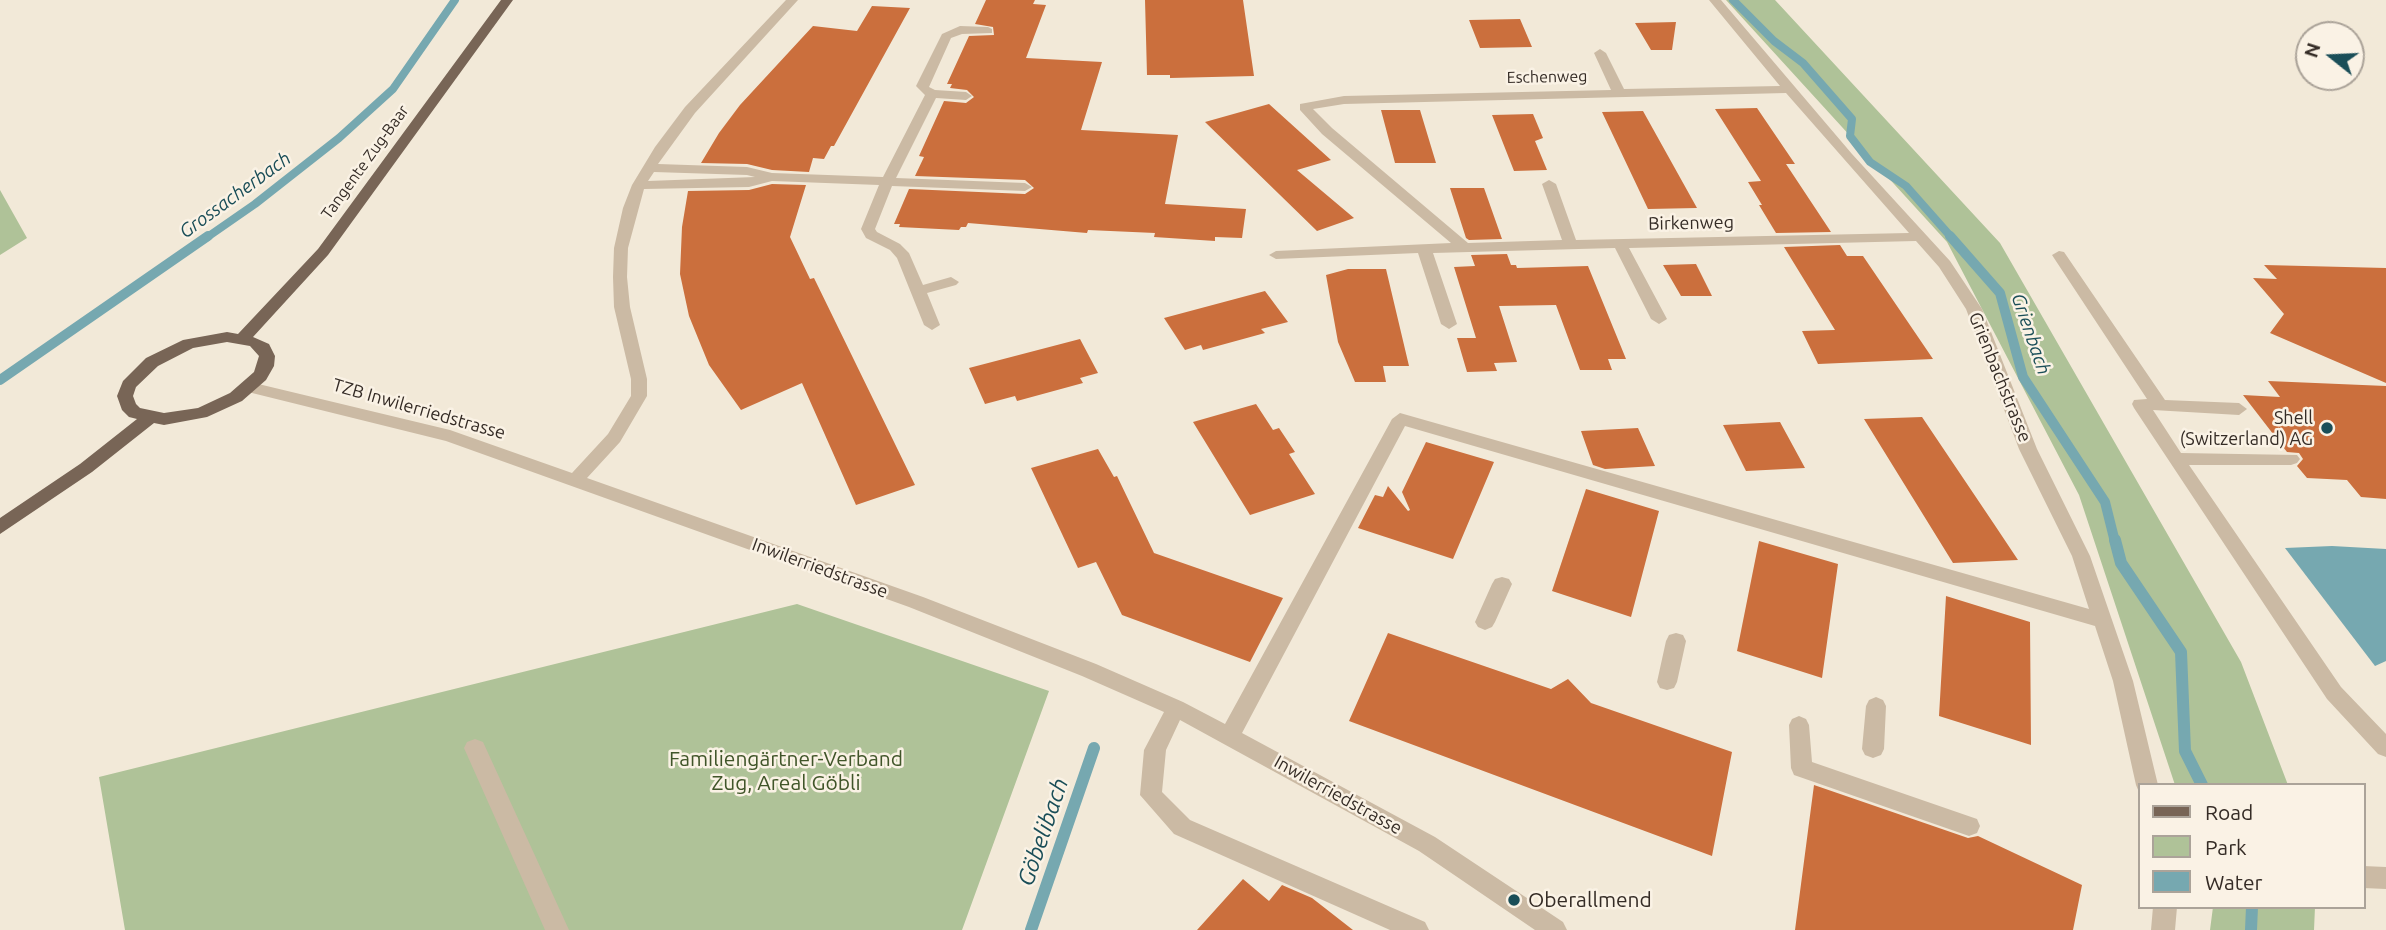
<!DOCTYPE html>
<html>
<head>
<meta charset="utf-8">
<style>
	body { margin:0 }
	#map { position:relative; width:2386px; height:930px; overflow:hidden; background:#f2e9d8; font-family:Ubuntu,sans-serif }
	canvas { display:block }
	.legend { position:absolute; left:2138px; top:783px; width:228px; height:126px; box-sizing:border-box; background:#faf2e5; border:2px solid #aba399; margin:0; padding:9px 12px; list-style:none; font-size:21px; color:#352c26 }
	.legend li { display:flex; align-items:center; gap:14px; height:35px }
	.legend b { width:35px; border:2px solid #aba399 }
	.north { position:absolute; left:2295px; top:21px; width:70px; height:70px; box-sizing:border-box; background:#faf2e5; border:2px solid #aba399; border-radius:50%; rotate:288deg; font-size:19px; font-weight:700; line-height:28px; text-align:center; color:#352c26 }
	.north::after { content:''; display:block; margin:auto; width:24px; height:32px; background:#1a4e58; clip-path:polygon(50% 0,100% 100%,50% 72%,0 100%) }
</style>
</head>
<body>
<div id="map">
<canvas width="2386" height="930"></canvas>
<ul class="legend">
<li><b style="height:9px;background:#786556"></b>Road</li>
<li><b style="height:19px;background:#afc298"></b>Park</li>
<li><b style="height:19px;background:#76a8b0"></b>Water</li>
</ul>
<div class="north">N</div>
</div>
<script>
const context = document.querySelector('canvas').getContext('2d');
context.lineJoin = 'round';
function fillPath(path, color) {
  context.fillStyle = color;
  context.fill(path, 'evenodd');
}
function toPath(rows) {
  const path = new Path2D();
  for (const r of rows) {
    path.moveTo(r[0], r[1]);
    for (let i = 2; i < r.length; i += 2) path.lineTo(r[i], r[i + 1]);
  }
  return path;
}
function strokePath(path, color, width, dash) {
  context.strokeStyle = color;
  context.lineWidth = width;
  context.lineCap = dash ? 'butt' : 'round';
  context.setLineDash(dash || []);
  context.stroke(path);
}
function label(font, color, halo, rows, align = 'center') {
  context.font = font + ' Ubuntu,sans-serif';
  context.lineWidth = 5;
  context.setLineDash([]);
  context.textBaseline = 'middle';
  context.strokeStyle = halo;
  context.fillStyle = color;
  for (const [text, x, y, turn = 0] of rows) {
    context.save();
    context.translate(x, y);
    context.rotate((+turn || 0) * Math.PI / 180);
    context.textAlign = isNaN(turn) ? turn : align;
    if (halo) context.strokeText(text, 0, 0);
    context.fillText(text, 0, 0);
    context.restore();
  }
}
const green = toPath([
	[1726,0,1775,0,2000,243,2241,662,2288,785,2175,785,2079,495,1947,242],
	[0,190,27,238,0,255],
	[797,604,1049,691,962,930,125,930,99,777],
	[2213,907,2315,907,2314,930,2210,930]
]);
const water = toPath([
	[2332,546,2386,549,2386,661,2375,666,2285,548]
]);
const streamFar2 = toPath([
	[1733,0,1774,41,1803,63,1852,119,1850,136,1870,162,1906,186,1952,238],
	[206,238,255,204,339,138,393,89,455,0]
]);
const streamFar1 = toPath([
	[1950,236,2000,293,2023,377,2105,502,2115,542],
	[0,380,208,236]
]);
const stream = toPath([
	[2115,540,2121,563,2181,652,2185,751,2202,785],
	[1031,930,1094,748],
	[2251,930,2252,907]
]);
const building = toPath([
	[986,0,1035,0,1033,4,1046,5,1026,58,1102,62,1081,130,1178,135,1165,204,1246,209,1242,238,1215,237,1215,241,1154,237,1155,233,1088,230,1087,233,968,223,966,227,961,227,959,230,899,227,900,224,894,224,909,189,1025,194,1034,188,1025,180,915,176,924,157,919,156,944,101,966,103,974,97,967,90,950,88,952,84,947,84,969,36,994,35,993,27,975,24],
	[1145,0,1243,0,1254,76,1170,78,1170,75,1147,75],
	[872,6,910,8,834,146,831,146,824,159,813,158,809,172,772,170,747,164,701,163,719,133,740,105,813,26,857,31],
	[1520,19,1532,47,1480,48,1469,20],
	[1676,22,1672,50,1651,50,1635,23],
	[1269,104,1331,160,1297,170,1354,218,1317,231,1205,122],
	[1757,108,1795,164,1786,164,1831,232,1776,233,1759,205,1762,205,1748,182,1761,181,1715,109],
	[1381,110,1420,110,1436,163,1395,163],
	[1643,111,1697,208,1648,209,1602,112],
	[1533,114,1543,138,1535,141,1547,170,1514,171,1492,115],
	[772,184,806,185,790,237,810,279,814,278,915,485,856,505,802,383,741,410,709,365,689,316,680,274,682,227,688,191,749,190],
	[1450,188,1484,188,1502,239,1469,240,1466,238],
	[1840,245,1847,256,1863,256,1933,359,1818,364,1802,331,1835,330,1784,247],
	[1507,254,1511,265,1516,265,1517,268,1588,266,1626,359,1608,359,1612,370,1580,370,1556,305,1499,306,1517,362,1494,363,1497,371,1467,372,1457,338,1476,338,1454,267,1475,266,1471,255],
	[1696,264,1712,296,1681,296,1663,265],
	[2264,265,2386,268,2386,383,2270,333,2284,314,2253,278,2277,279],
	[1348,269,1386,269,1409,366,1383,366,1386,382,1355,382,1338,342,1326,275],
	[1265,291,1288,322,1261,329,1265,333,1203,350,1201,345,1185,350,1164,318],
	[1080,339,1098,373,1080,378,1083,383,1017,401,1015,396,985,404,969,368],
	[2268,381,2386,386,2386,499,2361,497,2347,480,2307,478,2297,466,2303,459,2299,453,2287,452,2243,395,2280,397],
	[1256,404,1273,430,1279,428,1295,452,1289,454,1315,494,1250,515,1193,422],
	[1922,417,1994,524,2018,560,1953,563,1864,419],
	[1780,422,1805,468,1746,471,1723,425],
	[1638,428,1655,466,1605,469,1593,465,1581,431],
	[1426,442,1494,462,1453,559,1358,528,1375,495,1383,497,1388,486,1408,511,1410,510,1402,492],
	[1098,449,1114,477,1117,476,1154,553,1283,598,1250,662,1122,615,1096,562,1078,568,1031,468],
	[1586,489,1659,511,1631,617,1552,591],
	[1759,541,1838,564,1822,678,1737,651],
	[1946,596,2030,622,2031,745,1939,716],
	[1388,633,1551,689,1568,679,1591,703,1732,752,1712,856,1349,721],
	[1814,785,1968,838,1978,836,2082,885,2073,930,1795,930],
	[1243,879,1269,901,1282,885,1312,898,1353,930,1197,930]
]);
const minor = toPath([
	[786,0,798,0,695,113,658,164,747,167,772,173,883,177,925,95,916,86,942,34,960,26,988,27,992,29,992,33,962,34,951,38,929,87,935,90,966,92,972,96,966,100,936,98,896,178,1025,183,1032,187,1025,191,892,186,875,229,877,232,900,244,909,253,923,285,951,277,959,282,956,285,927,293,940,325,932,330,924,325,897,258,890,250,866,238,861,229,879,185,772,181,749,187,644,189,628,248,627,277,630,307,647,379,647,396,620,442,587,478,923,597,1096,664,1183,702,1225,724,1392,419,1400,413,2089,609,2072,556,2019,449,1966,309,1939,267,1916,241,1629,248,1667,319,1659,324,1651,319,1615,248,1433,253,1457,324,1449,329,1441,324,1418,253,1276,259,1269,255,1276,251,1451,243,1322,134,1300,110,1300,104,1344,96,1611,90,1594,53,1600,49,1606,53,1624,89,1780,86,1709,0,1721,0,1852,154,1950,261,1982,309,2037,449,2090,556,2133,681,2158,785,2139,785,2139,792,2136,785,2113,681,2095,626,1405,426,1242,733,1435,837,1563,922,1567,930,1535,930,1419,851,1180,720,1166,750,1162,792,1190,820,1425,922,1429,930,1390,930,1174,834,1140,795,1144,750,1164,712,1082,676,909,607,446,441,244,391,242,387,250,382,450,430,572,473,608,434,631,396,631,379,614,307,613,277,614,248,623,208,632,185,655,147,685,107,786,0],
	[1786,93,1909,233,1576,240,1556,184,1549,180,1542,184,1562,240,1468,243,1332,128,1313,109,1344,104,1786,93],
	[654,172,747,175,755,177,648,181,654,172],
	[2059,251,2064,252,2165,400,2239,403,2247,409,2239,415,2153,410,2181,453,2297,455,2300,459,2297,463,2291,465,2189,465,2341,687,2386,734,2386,757,2378,754,2327,699,2134,408,2132,404,2134,400,2147,399,2052,255,2059,251],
	[1502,577,1509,579,1512,584,1495,622,1492,627,1485,630,1478,627,1475,622,1492,584,1495,579,1502,577],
	[1676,633,1683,635,1686,641,1677,682,1674,688,1667,690,1660,688,1657,682,1666,641,1669,635,1676,633],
	[1876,697,1883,700,1886,706,1884,749,1881,755,1873,758,1865,755,1862,749,1866,706,1869,700,1876,697],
	[1799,716,1806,719,1809,725,1812,762,1977,819,1980,826,1977,833,1969,836,1794,775,1791,768,1789,725,1792,719,1799,716],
	[475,739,483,742,569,930,545,930,464,748,467,742,475,739],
	[2363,866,2386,867,2386,889,2363,888,2363,866],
	[2153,907,2177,907,2175,930,2151,930,2153,907]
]);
const major = toPath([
	[501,0,513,0,328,255,253,337,269,344,275,356,274,366,266,380,242,401,207,417,164,425,154,423,92,472,0,534,0,518,80,464,137,419,129,417,122,410,117,396,123,381,146,358,183,340,227,332,238,334,318,249,501,0],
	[227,342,250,346,259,356,254,372,230,393,198,408,164,413,140,408,136,404,133,396,136,387,158,366,193,348,227,342]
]);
const markers = [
	[2327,428,7,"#1a4e58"],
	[1514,900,7,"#1a4e58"]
];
const farStreetnames = [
	["Eschenweg",1547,77,-1],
	["Tangente Zug-Baar",365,162,-54]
];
const streetNames = [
	["Birkenweg",1691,223,-1],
	["Grienbachstrasse",2000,377,68],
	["TZB Inwilerriedstrasse",419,409,16],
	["Inwilerriedstrasse",820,568,20],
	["Inwilerriedstrasse",1338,795,29]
];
const poiNames = [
	["Shell",2313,418],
	["(Switzerland) AG",2313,439]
];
const waterNames = [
	["Grossacherbach",235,195,-36],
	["Grienbach",2031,334,71]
];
const nearParknames = [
	["Familiengärtner-Verband",786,759],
	["Zug, Areal Göbli",786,783]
];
const nearPoinames = [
	["Oberallmend",1528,900]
];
const nearWaternames = [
	["Göbelibach",1043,832,-71]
];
fillPath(green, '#afc298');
fillPath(water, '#76a8b0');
strokePath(streamFar2, '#76a8b0', 8);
strokePath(streamFar1, '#76a8b0', 10);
strokePath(stream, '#76a8b0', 12);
fillPath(building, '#cb6f3d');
fillPath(minor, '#cbbaa4');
fillPath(major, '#786556');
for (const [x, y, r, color] of markers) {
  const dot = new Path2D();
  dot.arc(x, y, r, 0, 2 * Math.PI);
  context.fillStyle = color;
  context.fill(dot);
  strokePath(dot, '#faf2e5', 2.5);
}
label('16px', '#352c26', '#faf2e5', farStreetnames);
label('18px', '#352c26', '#faf2e5', streetNames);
label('18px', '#352c26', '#faf2e5', poiNames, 'right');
label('italic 19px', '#1a4e58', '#faf2e5', waterNames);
label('21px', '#405529', '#faf2e5', nearParknames);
label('21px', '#352c26', '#faf2e5', nearPoinames, 'left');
label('italic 23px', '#1a4e58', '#faf2e5', nearWaternames);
</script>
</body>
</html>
